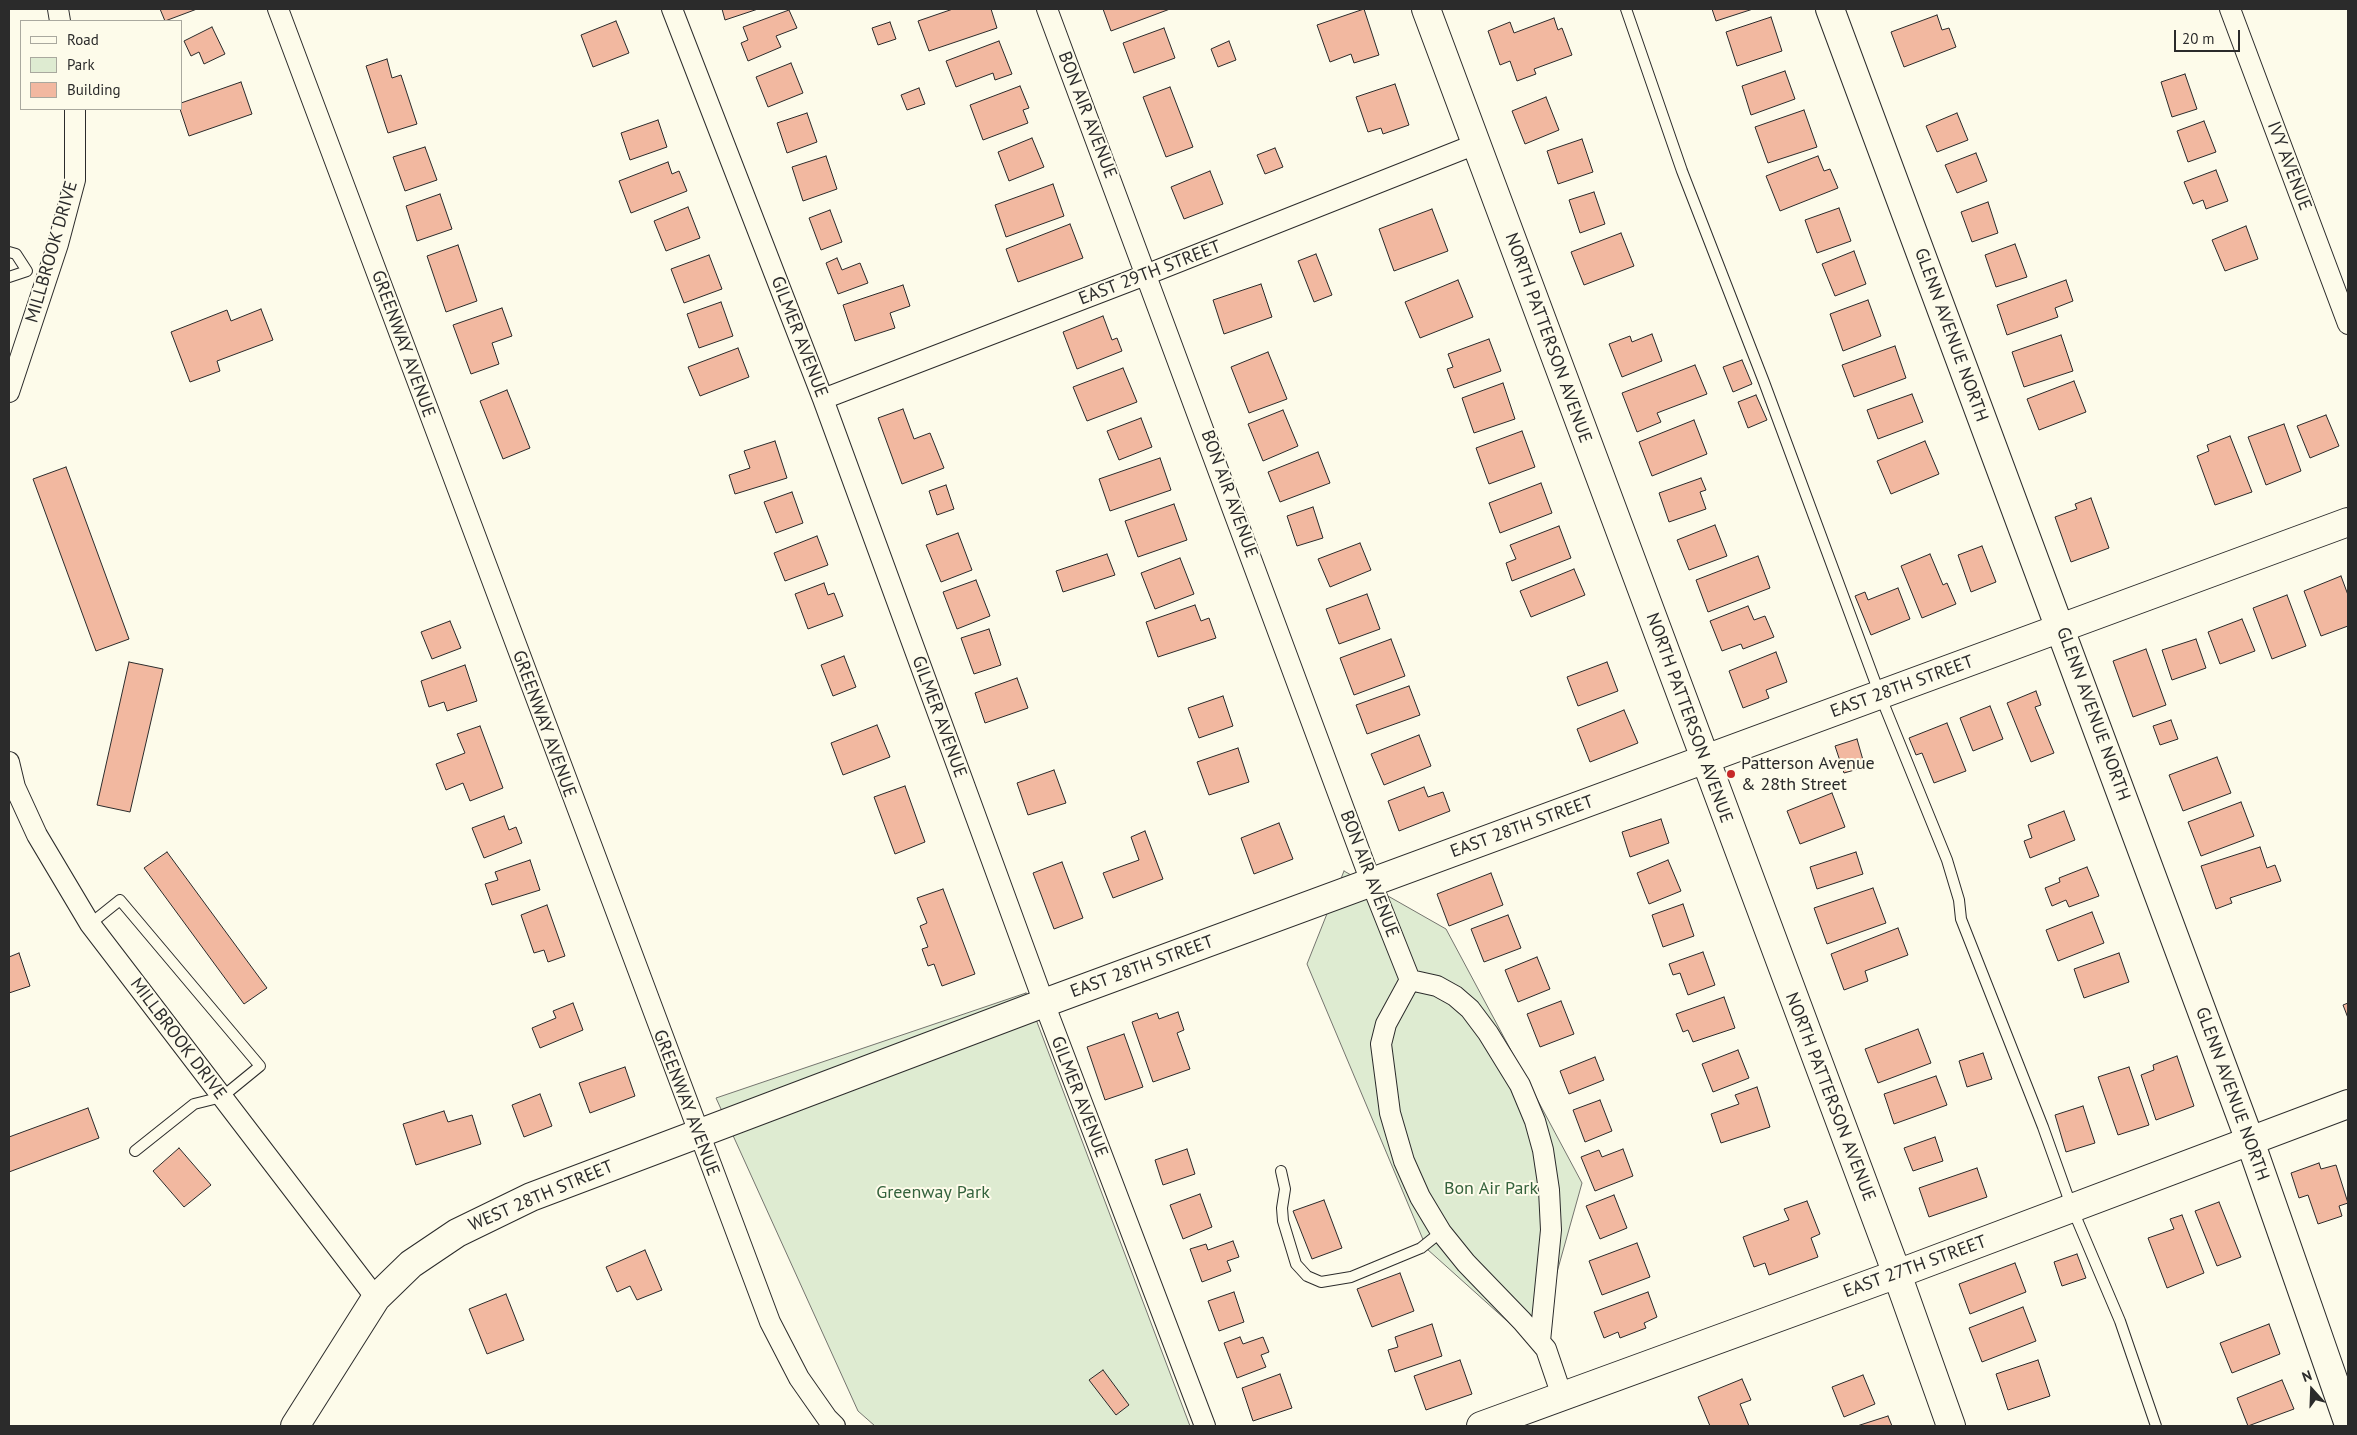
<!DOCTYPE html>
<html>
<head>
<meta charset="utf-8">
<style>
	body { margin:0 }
	#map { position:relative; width:2357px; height:1435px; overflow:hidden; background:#fdfbea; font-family:"PT Sans",sans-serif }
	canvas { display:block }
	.frame { position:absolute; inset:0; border:10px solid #2b2b2b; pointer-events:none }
	.legend { position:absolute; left:20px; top:20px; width:162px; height:90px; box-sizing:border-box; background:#fdfbea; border:1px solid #a9a89e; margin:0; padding:6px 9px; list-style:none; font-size:15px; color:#2b2b2b }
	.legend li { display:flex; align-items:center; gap:10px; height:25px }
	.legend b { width:25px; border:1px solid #a9a89e }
	.north { position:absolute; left:2287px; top:1365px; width:50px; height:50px; -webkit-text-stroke:4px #fdfbea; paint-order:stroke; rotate:340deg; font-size:14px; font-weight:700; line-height:20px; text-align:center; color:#2b2b2b }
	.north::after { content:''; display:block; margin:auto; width:18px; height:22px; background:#2b2b2b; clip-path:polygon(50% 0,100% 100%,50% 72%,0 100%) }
	.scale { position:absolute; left:2174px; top:30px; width:66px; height:22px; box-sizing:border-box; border:2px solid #2b2b2b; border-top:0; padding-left:6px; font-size:15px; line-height:18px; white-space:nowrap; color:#2b2b2b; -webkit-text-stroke:4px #fdfbea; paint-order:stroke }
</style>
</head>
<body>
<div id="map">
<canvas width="2357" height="1435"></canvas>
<div class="frame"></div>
<ul class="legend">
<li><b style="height:6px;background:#fdfbea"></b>Road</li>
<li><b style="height:14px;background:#deebd1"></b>Park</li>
<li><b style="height:14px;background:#f2b8a0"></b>Building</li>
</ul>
<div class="north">N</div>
<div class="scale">20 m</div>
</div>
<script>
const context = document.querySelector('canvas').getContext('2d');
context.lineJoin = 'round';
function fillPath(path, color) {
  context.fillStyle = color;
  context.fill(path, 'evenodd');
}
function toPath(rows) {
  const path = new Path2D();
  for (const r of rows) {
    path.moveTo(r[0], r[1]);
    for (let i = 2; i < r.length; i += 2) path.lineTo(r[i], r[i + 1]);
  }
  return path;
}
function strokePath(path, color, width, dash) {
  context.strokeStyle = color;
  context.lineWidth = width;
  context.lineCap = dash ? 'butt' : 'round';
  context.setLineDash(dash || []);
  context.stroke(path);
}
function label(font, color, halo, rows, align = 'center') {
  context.font = font + ' "PT Sans",sans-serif';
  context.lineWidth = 4;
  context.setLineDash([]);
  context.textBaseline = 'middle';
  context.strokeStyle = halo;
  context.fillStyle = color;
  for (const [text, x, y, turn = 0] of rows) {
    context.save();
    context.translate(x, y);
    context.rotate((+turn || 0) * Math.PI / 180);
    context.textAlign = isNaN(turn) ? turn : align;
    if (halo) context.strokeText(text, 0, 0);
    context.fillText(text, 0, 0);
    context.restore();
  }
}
const green = toPath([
	[1344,871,1446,929,1582,1183,1536,1347,1427,1249,1307,964,1344,871],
	[1026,993,1190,1426,875,1426,858,1411,716,1098,1026,993]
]);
const building = toPath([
	[160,9,197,9,165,21,160,9],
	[722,9,758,9,725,20,722,9],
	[953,9,991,9,997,28,929,51,918,21,953,9],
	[1103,9,1170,9,1111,31,1103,9],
	[1364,9,1379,55,1354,63,1351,54,1330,62,1317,25,1364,9],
	[1712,9,1753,9,1716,21,1712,9],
	[789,10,797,28,776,36,781,47,748,61,741,43,748,40,743,27,789,10],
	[1937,15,1942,30,1949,28,1956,47,1904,67,1891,32,1937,15],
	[1771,17,1782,51,1737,66,1726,32,1771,17],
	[1554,18,1558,30,1562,28,1572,55,1534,69,1536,74,1517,81,1510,61,1500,65,1488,31,1510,22,1514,33,1554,18],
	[616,21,629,53,593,67,581,35,616,21],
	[890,22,896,39,878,45,872,28,890,22],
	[212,27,225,54,204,64,199,52,191,56,184,41,212,27],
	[1164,28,1175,58,1134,73,1123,43,1164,28],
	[999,41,1012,74,995,80,993,73,956,87,946,61,999,41],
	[1229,41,1236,60,1218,67,1211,49,1229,41],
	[387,59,392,78,401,75,417,124,388,133,366,66,387,59],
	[791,63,803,93,768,107,756,77,791,63],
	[1785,71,1795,99,1751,115,1742,86,1785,71],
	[2185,74,2197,109,2172,117,2161,82,2185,74],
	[241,82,252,114,189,136,180,109,181,103,241,82],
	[1395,84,1409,125,1383,134,1381,128,1368,132,1356,97,1395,84],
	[1020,86,1029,108,1023,110,1028,123,983,140,970,105,1020,86],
	[1170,87,1193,147,1166,157,1143,97,1170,87],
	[919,88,925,104,907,110,901,95,919,88],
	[1546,97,1559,130,1525,144,1512,111,1546,97],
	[1804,110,1817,147,1768,163,1755,127,1804,110],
	[807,113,817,142,787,153,777,123,807,113],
	[1957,113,1968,140,1937,152,1926,126,1957,113],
	[658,120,667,147,630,160,621,133,658,120],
	[2204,121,2216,152,2188,162,2177,131,2204,121],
	[1032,138,1044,167,1009,181,998,152,1032,138],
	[1582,139,1593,172,1558,184,1547,151,1582,139],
	[425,147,437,180,405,191,393,157,425,147],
	[1275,148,1283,167,1265,174,1257,155,1275,148],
	[1976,153,1987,181,1957,193,1945,165,1976,153],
	[826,156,837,189,803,201,792,167,826,156],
	[1818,156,1824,171,1830,169,1838,188,1780,211,1766,176,1818,156],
	[668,162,672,174,679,171,687,191,631,213,619,181,668,162],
	[2216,170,2228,201,2206,209,2203,200,2193,204,2184,182,2216,170],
	[1210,171,1223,204,1184,219,1171,187,1210,171],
	[1053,184,1064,216,1006,237,995,205,1053,184],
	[1594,192,1605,224,1580,233,1569,200,1594,192],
	[440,194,452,229,417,241,406,206,440,194],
	[1988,202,1998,233,1972,242,1961,212,1988,202],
	[688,207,700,238,666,251,654,221,688,207],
	[1839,208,1851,241,1817,253,1805,220,1839,208],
	[1432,209,1448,251,1394,271,1379,229,1432,209],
	[830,210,842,242,821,250,809,218,830,210],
	[1070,224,1083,258,1018,282,1006,249,1070,224],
	[2246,226,2258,259,2225,271,2212,240,2246,226],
	[1621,233,1634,266,1584,285,1571,252,1621,233],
	[2015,244,2027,277,1996,287,1985,255,2015,244],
	[458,245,477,301,446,312,427,256,458,245],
	[1854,251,1866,284,1835,296,1822,264,1854,251],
	[1316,254,1332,295,1314,302,1298,261,1316,254],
	[709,255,722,289,684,303,671,269,709,255],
	[837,258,842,270,860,263,868,283,838,294,826,263,837,258],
	[1458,280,1473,317,1420,338,1405,302,1458,280],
	[2066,280,2073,301,2055,308,2058,317,2007,335,1997,305,2066,280],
	[1261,284,1272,317,1224,334,1213,300,1261,284],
	[903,285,910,306,890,313,895,328,855,341,843,305,903,285],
	[1868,300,1881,336,1843,351,1830,314,1868,300],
	[721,302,733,336,699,348,687,314,721,302],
	[502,308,512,336,492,343,499,364,471,374,453,325,502,308],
	[261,309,273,340,217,361,220,371,190,382,171,332,227,310,231,321,261,309],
	[1103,316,1112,340,1117,338,1122,351,1077,369,1063,332,1103,316],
	[1652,334,1662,361,1622,377,1609,344,1630,336,1632,342,1652,334],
	[2061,335,2073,371,2024,387,2012,352,2061,335],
	[1489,339,1501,371,1454,388,1447,369,1453,367,1448,354,1489,339],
	[1895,346,1906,378,1854,397,1842,365,1895,346],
	[738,348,749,377,700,396,688,367,738,348],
	[1268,352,1287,399,1249,413,1231,367,1268,352],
	[1742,360,1752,384,1733,392,1723,367,1742,360],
	[1695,365,1707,394,1657,413,1661,422,1637,432,1622,393,1695,365],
	[1123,368,1137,402,1087,421,1073,387,1123,368],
	[2074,381,2086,412,2039,430,2027,399,2074,381],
	[1503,383,1515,419,1474,433,1462,398,1503,383],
	[507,390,530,448,503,459,480,401,507,390],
	[1912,394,1923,422,1878,439,1867,410,1912,394],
	[1756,395,1767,420,1748,428,1738,402,1756,395],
	[903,409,914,439,930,433,944,468,902,484,878,418,903,409],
	[1283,410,1298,446,1263,461,1248,424,1283,410],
	[2326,415,2339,446,2310,458,2297,426,2326,415],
	[1141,418,1152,447,1119,460,1107,431,1141,418],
	[1694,420,1707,454,1652,476,1639,442,1694,420],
	[2284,424,2301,471,2266,485,2248,437,2284,424],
	[1522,431,1535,467,1489,484,1476,448,1522,431],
	[2230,436,2252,492,2215,505,2197,456,2209,451,2207,445,2230,436],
	[775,441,787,478,735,494,729,475,750,468,744,451,775,441],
	[1925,441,1939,474,1891,494,1877,461,1925,441],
	[1318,452,1330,483,1280,502,1268,472,1318,452],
	[1160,458,1171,490,1110,511,1099,479,1160,458],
	[66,467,129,639,96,651,33,479,66,467],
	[1701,478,1706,490,1700,492,1706,509,1669,522,1659,493,1701,478],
	[1541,483,1552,513,1500,533,1489,503,1541,483],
	[946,485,954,509,937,515,929,491,946,485],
	[792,492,803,523,776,533,764,502,792,492],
	[2091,498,2109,548,2071,562,2055,517,2077,509,2075,504,2091,498],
	[1174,504,1187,540,1138,557,1125,521,1174,504],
	[1313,507,1323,538,1297,546,1287,516,1313,507],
	[1715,525,1727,556,1689,570,1677,540,1715,525],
	[1559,526,1571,558,1512,581,1506,563,1516,559,1510,545,1559,526],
	[958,533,972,570,941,582,926,545,958,533],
	[817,536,828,565,785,581,774,553,817,536],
	[1360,543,1371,570,1330,587,1318,559,1360,543],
	[1982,546,1996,582,1971,592,1958,555,1982,546],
	[1107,554,1115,575,1063,592,1056,571,1107,554],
	[1930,554,1943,585,1947,583,1956,604,1922,618,1901,566,1930,554],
	[1758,556,1770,588,1708,612,1696,580,1758,556],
	[1180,558,1194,594,1155,609,1141,573,1180,558],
	[1574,569,1585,595,1531,617,1520,591,1574,569],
	[2341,576,2348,595,2348,626,2321,636,2304,591,2341,576],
	[976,580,990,616,957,629,943,592,976,580],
	[824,583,828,595,834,593,843,616,808,629,795,594,824,583],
	[1898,588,1910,619,1871,635,1855,596,1865,592,1868,600,1898,588],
	[1367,594,1380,629,1339,644,1326,609,1367,594],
	[2287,595,2306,646,2272,659,2253,608,2287,595],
	[1195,605,1201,621,1209,618,1216,638,1158,657,1146,622,1195,605],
	[1748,606,1754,620,1765,616,1774,637,1743,649,1741,644,1722,651,1710,621,1748,606],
	[2242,619,2255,651,2220,664,2208,632,2242,619],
	[450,621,461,648,432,659,421,632,450,621],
	[989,629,1001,665,974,674,961,638,989,629],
	[1391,639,1405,676,1354,695,1340,658,1391,639],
	[2196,639,2206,668,2172,680,2162,650,2196,639],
	[2146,649,2166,705,2133,717,2113,661,2146,649],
	[1776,652,1787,682,1766,690,1769,698,1743,708,1729,671,1776,652],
	[844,656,856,687,833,696,821,665,844,656],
	[129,662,163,669,130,812,97,805,129,662],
	[1607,662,1618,691,1578,706,1567,677,1607,662],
	[465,665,477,701,447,711,444,702,429,707,421,681,465,665],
	[1017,678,1028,708,985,723,975,693,1017,678],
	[1409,686,1420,715,1367,734,1356,705,1409,686],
	[2036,691,2041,705,2035,707,2054,753,2031,762,2007,703,2036,691],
	[1223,696,1233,726,1199,738,1188,708,1223,696],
	[1990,706,2003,739,1973,751,1960,718,1990,706],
	[1624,710,1638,743,1590,762,1577,729,1624,710],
	[2171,720,2178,739,2160,745,2153,726,2171,720],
	[1947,723,1966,771,1934,783,1922,753,1916,755,1909,738,1947,723],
	[877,725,890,757,843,775,831,743,877,725],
	[480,726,503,788,470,801,463,783,446,790,436,764,465,753,457,734,480,726],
	[1419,735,1431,766,1384,785,1371,754,1419,735],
	[1857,739,1865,767,1844,773,1835,746,1857,739],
	[1238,748,1249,782,1209,795,1197,762,1238,748],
	[2217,757,2231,793,2183,811,2169,775,2217,757],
	[1054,770,1066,803,1028,815,1017,783,1054,770],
	[905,786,925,842,895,854,874,797,905,786],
	[1424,787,1428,797,1443,792,1450,811,1399,831,1388,801,1424,787],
	[1832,793,1845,827,1800,844,1787,811,1832,793],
	[2241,802,2254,836,2201,856,2188,822,2241,802],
	[2064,811,2075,840,2030,858,2024,841,2032,838,2028,825,2064,811],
	[504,816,509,830,516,827,522,843,484,858,472,828,504,816],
	[1661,819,1669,843,1630,857,1622,832,1661,819],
	[1279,823,1293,859,1254,874,1241,838,1279,823],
	[1145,831,1163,879,1113,898,1103,873,1139,860,1131,837,1145,831],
	[2260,847,2267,868,2275,865,2281,881,2230,898,2232,903,2216,909,2201,866,2260,847],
	[167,852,267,988,244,1004,144,868,167,852],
	[1856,852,1863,874,1817,889,1810,867,1856,852],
	[530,860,540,890,492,905,485,884,498,880,495,872,530,860],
	[1668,860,1681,891,1649,904,1637,873,1668,860],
	[1062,862,1083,918,1054,929,1033,873,1062,862],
	[2087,867,2099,896,2069,907,2066,900,2052,906,2045,888,2060,882,2059,878,2087,867],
	[1491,873,1503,905,1449,926,1437,894,1491,873],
	[1873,888,1886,923,1827,944,1814,908,1873,888],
	[943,889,975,974,942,986,934,964,928,966,922,949,928,947,920,926,927,923,917,898,943,889],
	[1683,904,1694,936,1663,947,1652,915,1683,904],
	[547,905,565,956,548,962,544,950,534,953,521,915,547,905],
	[2092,912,2104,943,2058,961,2046,930,2092,912],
	[1508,915,1521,948,1484,962,1471,929,1508,915],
	[1898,928,1908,955,1865,971,1868,981,1844,990,1831,954,1898,928],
	[1703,952,1715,985,1688,995,1680,973,1673,975,1669,964,1703,952],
	[19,953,30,986,9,993,9,957,19,953],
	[2119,953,2129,982,2084,998,2074,969,2119,953],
	[1537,957,1550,989,1518,1002,1505,970,1537,957],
	[1724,997,1735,1028,1693,1042,1688,1030,1683,1032,1676,1014,1724,997],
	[1561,1001,1574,1034,1540,1047,1527,1014,1561,1001],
	[573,1003,583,1030,540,1048,532,1028,556,1018,553,1011,573,1003],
	[2348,1003,2348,1018,2343,1005,2348,1003],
	[1178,1012,1184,1030,1177,1033,1190,1069,1153,1082,1132,1022,1157,1013,1159,1019,1178,1012],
	[1918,1029,1931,1063,1878,1083,1865,1049,1918,1029],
	[1124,1034,1143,1087,1105,1100,1087,1047,1124,1034],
	[1738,1050,1749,1078,1713,1092,1702,1064,1738,1050],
	[1983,1053,1992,1079,1967,1087,1959,1061,1983,1053],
	[2177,1056,2194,1106,2156,1120,2141,1075,2154,1070,2153,1065,2177,1056],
	[1595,1057,1604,1080,1569,1094,1560,1071,1595,1057],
	[625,1067,635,1096,590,1113,579,1083,625,1067],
	[2129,1067,2149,1125,2118,1135,2098,1077,2129,1067],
	[1936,1076,1947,1105,1894,1124,1884,1094,1936,1076],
	[1757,1087,1770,1127,1721,1143,1711,1114,1739,1104,1735,1095,1757,1087],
	[540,1094,552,1126,524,1137,512,1105,540,1094],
	[1600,1100,1612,1131,1585,1142,1573,1110,1600,1100],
	[2083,1106,2095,1143,2066,1152,2055,1115,2083,1106],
	[88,1108,99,1138,9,1172,9,1137,88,1108],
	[444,1111,448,1122,472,1115,481,1144,416,1165,403,1124,444,1111],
	[1935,1137,1943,1161,1913,1171,1904,1148,1935,1137],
	[179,1148,211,1185,184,1207,153,1171,179,1148],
	[1187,1149,1195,1174,1163,1185,1155,1160,1187,1149],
	[1623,1149,1633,1176,1595,1191,1581,1157,1599,1150,1602,1157,1623,1149],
	[2319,1163,2321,1169,2336,1165,2348,1203,2339,1206,2342,1216,2318,1224,2308,1195,2299,1198,2291,1173,2319,1163],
	[1977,1168,1987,1197,1929,1217,1919,1188,1977,1168],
	[1200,1194,1212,1227,1183,1239,1170,1205,1200,1194],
	[1614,1195,1627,1228,1600,1239,1586,1206,1614,1195],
	[1324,1200,1342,1248,1312,1259,1293,1211,1324,1200],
	[1807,1201,1820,1234,1811,1238,1818,1257,1769,1275,1765,1263,1754,1267,1743,1237,1789,1220,1784,1209,1807,1201],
	[2219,1202,2241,1257,2217,1266,2195,1211,2219,1202],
	[2182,1215,2204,1273,2167,1288,2148,1238,2174,1229,2170,1219,2182,1215],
	[1233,1241,1239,1257,1227,1261,1231,1271,1202,1282,1190,1249,1206,1244,1208,1250,1233,1241],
	[1637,1243,1650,1277,1602,1295,1589,1261,1637,1243],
	[645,1250,662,1290,637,1300,630,1286,617,1292,606,1267,645,1250],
	[2077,1254,2086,1278,2062,1286,2054,1262,2077,1254],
	[2015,1263,2026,1292,1970,1314,1959,1284,2015,1263],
	[1400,1273,1414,1311,1372,1327,1357,1289,1400,1273],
	[1234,1292,1244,1322,1219,1331,1208,1301,1234,1292],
	[1648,1292,1657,1317,1644,1323,1646,1328,1620,1338,1618,1332,1604,1338,1594,1312,1648,1292],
	[506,1294,524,1340,487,1354,469,1309,506,1294],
	[2023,1307,2036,1341,1982,1362,1969,1328,2023,1307],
	[1432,1324,1442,1356,1395,1372,1388,1350,1398,1347,1395,1337,1432,1324],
	[2269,1324,2280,1354,2232,1373,2220,1343,2269,1324],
	[1240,1337,1243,1344,1263,1337,1269,1352,1261,1355,1266,1367,1237,1378,1224,1343,1240,1337],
	[1460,1360,1472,1394,1426,1410,1414,1376,1460,1360],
	[2038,1360,2050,1396,2008,1410,1996,1374,2038,1360],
	[1103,1370,1129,1405,1116,1415,1089,1380,1103,1370],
	[1280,1374,1292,1408,1253,1421,1242,1388,1280,1374],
	[1863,1375,1875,1404,1844,1417,1832,1387,1863,1375],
	[1742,1379,1751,1400,1740,1404,1749,1426,1710,1426,1698,1397,1742,1379],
	[2282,1380,2294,1409,2248,1426,2237,1398,2282,1380],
	[1888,1416,1892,1426,1857,1426,1888,1416]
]);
const lane = toPath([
	[1626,9,1682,171,1764,382,1880,695,1947,860,1959,900,1961,919,2043,1127,2072,1208,2120,1321,2156,1426],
	[9,252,16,254,27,271,9,277],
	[90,924,120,900,260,1066,222,1097,194,1104,135,1151],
	[1281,1171,1285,1189,1282,1208,1283,1221,1296,1264,1307,1276,1321,1282,1351,1277,1421,1248,1441,1232]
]);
const street = toPath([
	[58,9,60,21],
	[278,9,770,1322,799,1378,827,1418,835,1426],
	[672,9,823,399,1044,1003,1205,1426],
	[1047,9,1371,882,1410,980],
	[2230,9,2348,324],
	[9,392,58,244,75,180,75,109],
	[823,399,1148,274,1476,144],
	[9,762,15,787,37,835,90,924,376,1298],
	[1410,980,1386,1024,1381,1044,1390,1113,1404,1161,1420,1197,1441,1232,1466,1263,1522,1321,1546,1349,1562,1396],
	[1410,980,1437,986,1455,996,1470,1009,1488,1033,1520,1085,1535,1121,1543,1150,1549,1190,1551,1230,1540,1341]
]);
const secondary = toPath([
	[1426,9,1897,1274,1951,1426],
	[1830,9,2250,1141,2348,1422],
	[295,1426,376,1298,411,1264,457,1233,531,1197,1044,1003,2348,522],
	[1481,1426,1897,1274,2348,1104]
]);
const markers = [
	[1731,774,5,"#c62828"]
];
const streetNames = [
	["BON AIR AVENUE",1087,115,69],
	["IVY AVENUE",2289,166,69],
	["MILLBROOK DRIVE",52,252,-74],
	["EAST 29TH STREET",1150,273,-21],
	["GLENN AVENUE NORTH",1951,335,70],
	["GILMER AVENUE",799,337,69],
	["NORTH PATTERSON AVENUE",1548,338,70],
	["GREENWAY AVENUE",403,344,70],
	["BON AIR AVENUE",1229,494,70],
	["EAST 28TH STREET",1902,687,-20],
	["GLENN AVENUE NORTH",2093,714,70],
	["GILMER AVENUE",939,717,70],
	["NORTH PATTERSON AVENUE",1689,718,70],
	["GREENWAY AVENUE",544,724,70],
	["EAST 28TH STREET",1522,827,-20],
	["BON AIR AVENUE",1369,874,69],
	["EAST 28TH STREET",1142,967,-20],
	["MILLBROOK DRIVE",178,1039,53],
	["GLENN AVENUE NORTH",2232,1094,70],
	["GILMER AVENUE",1079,1097,69],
	["NORTH PATTERSON AVENUE",1830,1097,69],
	["GREENWAY AVENUE",686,1103,69],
	["WEST 28TH STREET",541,1196,-23],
	["EAST 27TH STREET",1915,1267,-20]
];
const poiNames = [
	["Patterson Avenue",1741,764],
	["& 28th Street",1741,785]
];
const parkNames = [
	["Bon Air Park",1491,1189],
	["Greenway Park",933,1193]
];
fillPath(green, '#deebd1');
strokePath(green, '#74746e', 1);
fillPath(building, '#f2b8a0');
strokePath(building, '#2b2b2b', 1);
strokePath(lane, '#2b2b2b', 12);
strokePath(street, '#2b2b2b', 22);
strokePath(secondary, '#2b2b2b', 30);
strokePath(lane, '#fdfbea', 10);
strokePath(street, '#fdfbea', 20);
strokePath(secondary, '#fdfbea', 28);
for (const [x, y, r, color] of markers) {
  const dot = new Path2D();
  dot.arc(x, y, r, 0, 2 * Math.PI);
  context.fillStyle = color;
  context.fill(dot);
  strokePath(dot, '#fdfbea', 2);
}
label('18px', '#2b2b2b', '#fdfbea', streetNames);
label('18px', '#2b2b2b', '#fdfbea', poiNames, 'left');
label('18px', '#34623c', '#fdfbea', parkNames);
</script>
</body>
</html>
